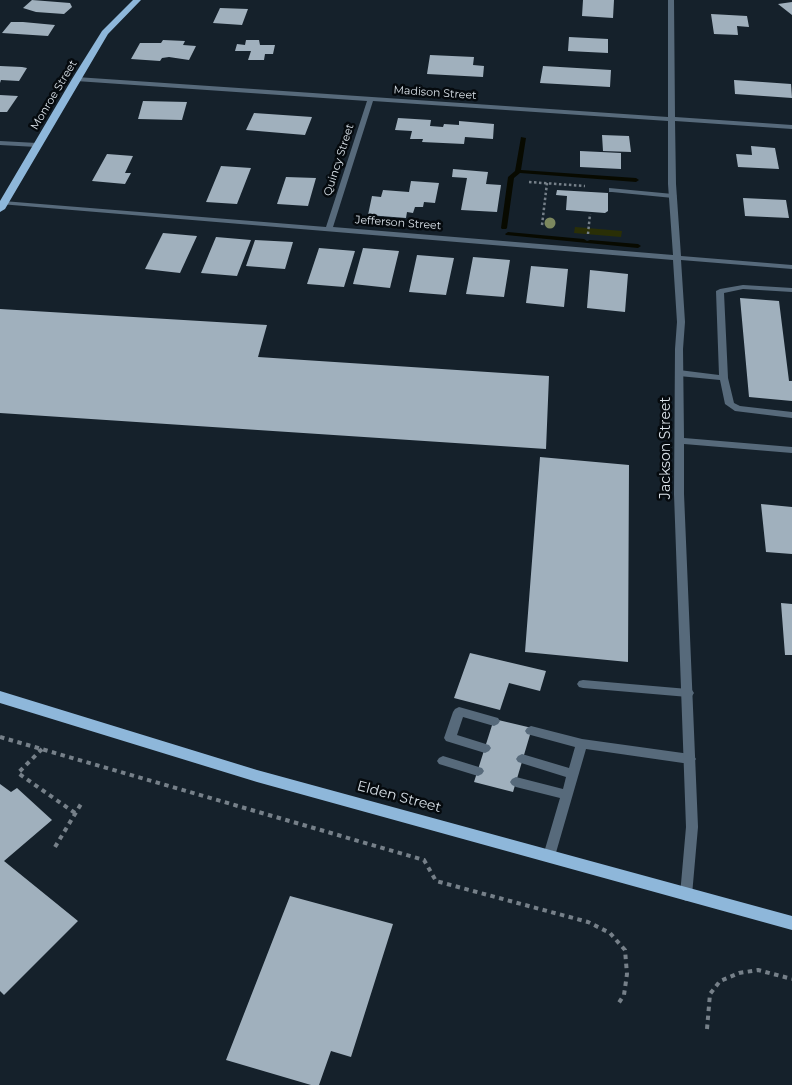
<!DOCTYPE html>
<html>
<head>
<meta charset="utf-8">
<style>
	body { margin:0 }
	canvas { display:block; background:#15212b }
</style>
</head>
<body>
<canvas width="792" height="1085"></canvas>
<script>
const context = document.querySelector('canvas').getContext('2d');
context.lineJoin = 'round';
function fillPath(path, color) {
  context.fillStyle = color;
  context.fill(path, 'evenodd');
}
function toPath(rows) {
  const path = new Path2D();
  for (const r of rows) {
    path.moveTo(r[0], r[1]);
    for (let i = 2; i < r.length; i += 2) path.lineTo(r[i], r[i + 1]);
  }
  return path;
}
function strokePath(path, color, width, dash) {
  context.strokeStyle = color;
  context.lineWidth = width;
  context.lineCap = dash ? 'butt' : 'round';
  context.setLineDash(dash || []);
  context.stroke(path);
}
function label(font, color, halo, rows, align = 'center') {
  context.font = font + ' Montserrat,sans-serif';
  context.lineWidth = 5;
  context.setLineDash([]);
  context.textBaseline = 'middle';
  context.strokeStyle = halo;
  context.fillStyle = color;
  for (const [text, x, y, turn = 0] of rows) {
    context.save();
    context.translate(x, y);
    context.rotate((+turn || 0) * Math.PI / 180);
    context.textAlign = isNaN(turn) ? turn : align;
    if (halo) context.strokeText(text, 0, 0);
    context.fillText(text, 0, 0);
    context.restore();
  }
}
const green = toPath([
	[575,227,622,231,621,237,574,233]
]);
const stream = toPath([
	[521,137,526,138,521,170,636,178,639,180,636,182,520,173,514,178,507,228,506,229,502,229,501,228,508,177,515,171,521,137],
	[508,232,584,239,587,241,590,240,638,244,641,246,638,248,506,235,505,234,508,232]
]);
const building = toPath([
	[32,0,70,3,72,7,64,14,36,12,23,8],
	[583,0,614,0,613,18,582,16],
	[792,2,792,15,778,4],
	[220,8,248,9,242,25,213,23],
	[711,14,747,16,749,27,737,26,738,35,714,34],
	[11,22,23,22,55,25,48,36,2,33],
	[569,37,608,39,608,53,568,51],
	[163,40,185,41,183,45,196,46,189,60,169,57,162,58,160,61,131,59,140,43,161,43],
	[246,40,259,40,260,45,275,45,273,54,265,54,264,60,248,60,251,51,235,51,237,44,245,45],
	[430,55,474,57,473,65,484,66,483,77,427,74],
	[0,66,22,67,27,68,19,81,1,80,0,83],
	[543,66,611,70,610,87,540,83],
	[734,80,791,84,792,98,735,94],
	[0,95,18,96,7,112,0,112],
	[143,101,187,102,182,120,138,119],
	[254,113,312,117,305,135,246,130],
	[398,118,431,120,430,126,443,127,444,124,459,125,459,121,494,124,493,139,465,137,464,144,422,142,423,139,410,139,412,131,395,130],
	[602,135,629,136,631,152,603,151],
	[751,146,775,148,779,169,738,167,736,154,752,155],
	[580,151,621,153,621,169,580,167],
	[107,154,133,156,125,173,131,173,125,184,92,181],
	[221,166,251,168,237,204,206,202],
	[453,169,488,172,486,184,501,185,497,212,461,210,467,178,452,177],
	[286,177,316,178,308,206,277,204],
	[411,181,439,183,435,203,424,202,423,207,415,207,413,213,407,212,406,218,368,215,372,196,381,197,383,190,409,192],
	[557,190,608,193,608,211,605,213,566,210,567,196,556,195],
	[743,198,786,200,789,218,745,216],
	[163,233,197,236,180,273,145,269],
	[216,237,251,240,237,276,201,273],
	[255,240,293,242,285,269,246,266],
	[319,248,355,251,344,287,307,284],
	[363,248,399,251,390,288,353,284],
	[417,255,454,258,446,295,409,292],
	[473,257,510,260,504,297,466,294],
	[531,266,568,269,564,307,526,303],
	[590,270,628,274,625,312,587,308],
	[740,298,779,301,789,381,792,381,792,401,749,397],
	[0,309,267,325,258,357,549,376,546,449,0,413],
	[540,457,629,465,628,662,525,652],
	[761,504,792,507,792,554,766,552],
	[781,603,792,604,792,655,785,655],
	[470,653,546,671,540,691,509,683,500,710,454,698],
	[494,719,532,728,513,792,474,782],
	[0,784,11,792,17,788,52,820,4,861,78,921,4,995,0,991],
	[290,896,393,924,351,1057,331,1051,319,1085,311,1085,226,1060]
]);
const pathFar1 = toPath([
	[529,182,585,186],
	[542,225,547,183],
	[588,234,590,214]
]);
const path = toPath([
	[0,737,424,860,436,881,588,922,610,933,625,950,627,974,624,995,618,1004],
	[42,749,18,773,75,813],
	[55,847,81,804],
	[707,1029,710,994,720,981,739,973,758,970,792,979]
]);
const lane = toPath([
	[0,141,37,143,41,145,37,147,0,145,0,141],
	[609,188,673,194,677,196,673,198,612,192,609,192,609,188],
	[743,285,792,288,792,292,743,289,724,293,728,378,734,403,740,406,792,412,792,418,735,411,725,404,720,380,679,376,675,373,679,370,719,375,716,291,720,289,743,285],
	[583,680,688,689,692,690,694,693,692,696,688,697,583,688,579,687,577,684,579,681,583,680],
	[459,707,498,718,500,721,498,724,494,726,463,717,457,735,489,745,491,748,489,751,485,753,446,741,444,738,453,712,455,709,459,707],
	[531,726,582,739,690,754,694,756,696,759,694,762,690,764,586,749,555,856,553,860,549,861,545,860,543,856,560,798,516,787,512,785,510,782,512,779,516,777,563,789,566,777,518,762,516,759,518,756,522,754,569,768,575,747,527,734,525,731,527,728,531,726],
	[443,756,482,768,484,771,482,774,478,776,439,764,437,761,439,758,443,756]
]);
const street = toPath([
	[668,0,674,0,675,117,792,125,792,129,675,121,676,184,681,256,792,265,792,269,681,260,685,322,683,349,684,438,792,447,792,453,684,444,684,494,698,827,692,895,690,899,686,901,682,899,680,895,686,827,674,494,675,349,677,322,673,260,0,204,0,201,3,201,326,227,367,101,76,81,73,79,76,77,668,117,668,0],
	[373,101,668,121,668,184,673,255,333,227,373,101]
]);
const primary = toPath([
	[133,0,141,0,108,34,5,209,0,212,0,201,72,79,102,31,133,0],
	[0,691,257,770,792,916,792,930,257,782,0,703,0,691]
]);
const trees = [
	[550,223]
];
const farStreetnames = [
	["Madison Street",435,93,4],
	["Monroe Street",54,95,-59],
	["Quincy Street",339,160,-72],
	["Jefferson Street",398,223,4]
];
const streetNames = [
	["Jackson Street",666,448,-90],
	["Elden Street",399,797,15]
];
fillPath(green, '#2a2f06');
fillPath(stream, '#080a00');
fillPath(building, '#a0b0bd');
strokePath(pathFar1, '#768089', 2.5, [2.5, 2.5]);
strokePath(path, '#768089', 4, [4.5, 4.5]);
fillPath(lane, '#576a7b');
fillPath(street, '#576a7b');
fillPath(primary, '#8eb7da');
context.fillStyle = '#7c885e';
for (const [x, y] of trees) {
  context.beginPath();
  context.arc(x, y, 5.5, 0, 2 * Math.PI);
  context.fill();
}
label('11px', '#d9e1e8', '#050a0e', farStreetnames);
label('14px', '#d9e1e8', '#050a0e', streetNames);
</script>
</body>
</html>
